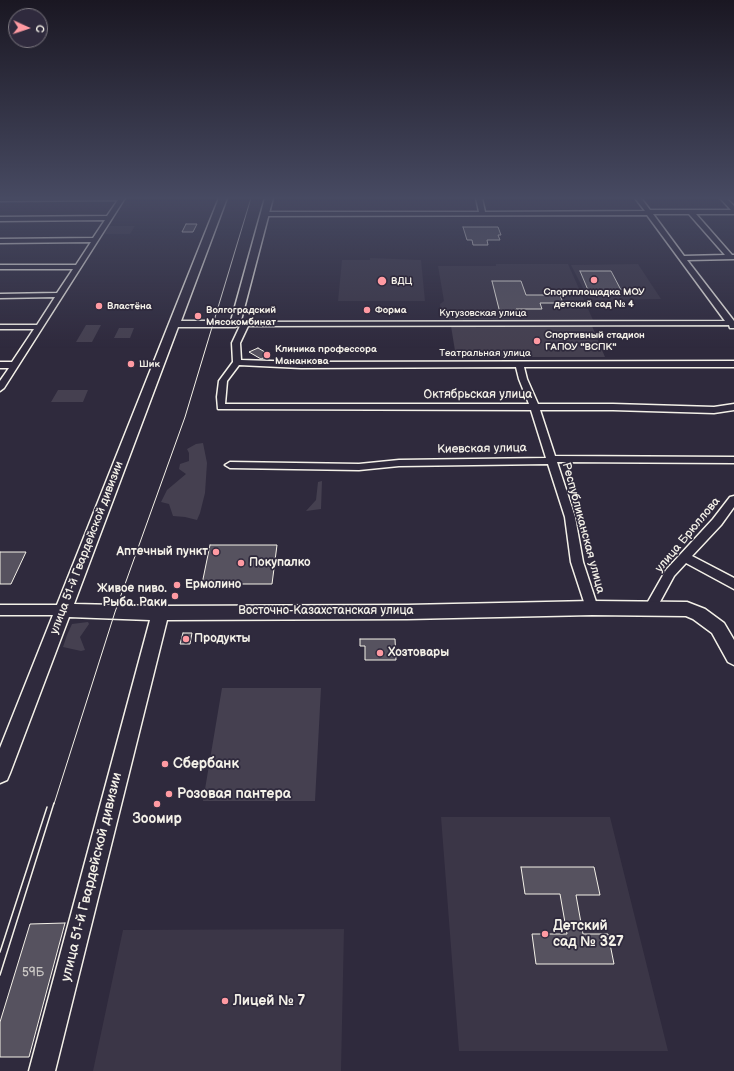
<!DOCTYPE html>
<html>
<head>
<meta charset="utf-8">
<style>
	body { margin:0 }
	#map { position:relative; width:734px; height:1071px; overflow:hidden; background:#2f2a3d; font-family:"Balsamiq Sans",sans-serif }
	canvas { display:block }
	.north { position:absolute; left:8px; top:8px; width:40px; height:40px; box-sizing:border-box; background:#2f2a3d; border:1px solid #7e7a81; border-radius:50%; rotate:93deg; font-size:11px; font-weight:700; line-height:16px; text-align:center; color:#f4f1e8 }
	.north::after { content:''; display:block; margin:auto; width:14px; height:18px; background:#ff9aa2; clip-path:polygon(50% 0,100% 100%,50% 72%,0 100%) }
</style>
</head>
<body>
<div id="map">
<canvas width="734" height="1071"></canvas>
<div class="north">С</div>
</div>
<script>
const context = document.querySelector('canvas').getContext('2d');
context.lineJoin = 'round';
function fillPath(path, color) {
  context.fillStyle = color;
  context.fill(path, 'evenodd');
}
function toPath(rows) {
  const path = new Path2D();
  for (const r of rows) {
    path.moveTo(r[0], r[1]);
    for (let i = 2; i < r.length; i += 2) path.lineTo(r[i], r[i + 1]);
  }
  return path;
}
function strokePath(path, color, width, dash) {
  context.strokeStyle = color;
  context.lineWidth = width;
  context.lineCap = dash ? 'butt' : 'round';
  context.setLineDash(dash || []);
  context.stroke(path);
}
function label(font, color, halo, rows, align = 'center') {
  context.font = font + ' "Balsamiq Sans",sans-serif';
  context.lineWidth = 3.5;
  context.setLineDash([]);
  context.textBaseline = 'middle';
  context.strokeStyle = halo;
  context.fillStyle = color;
  for (const [text, x, y, turn = 0] of rows) {
    context.save();
    context.translate(x, y);
    context.rotate((+turn || 0) * Math.PI / 180);
    context.textAlign = isNaN(turn) ? turn : align;
    if (halo) context.strokeText(text, 0, 0);
    context.fillText(text, 0, 0);
    context.restore();
  }
}
const built = toPath([
	[109,226,135,226,130,234,104,234],
	[370,258,421,260,425,301,338,301,342,260,370,260],
	[496,264,568,264,593,320,449,320,447,314,441,314,440,304,444,301,438,266,496,266],
	[638,264,661,299,589,300,571,265],
	[441,817,610,817,668,1051,459,1051],
	[344,929,341,1071,93,1071,123,930]
]);
const green = toPath([
	[86,325,101,325,92,342,76,342],
	[451,326,592,326,605,357,456,357],
	[119,328,134,328,130,338,114,338],
	[58,390,88,390,83,402,51,402],
	[203,443,207,463,205,493,200,513,197,520,185,517,173,516,169,504,161,502,167,490,186,474,179,469,180,464,189,461,189,453,187,449,196,444],
	[322,481,321,509,306,511,316,500,318,482],
	[88,622,89,624,80,637,85,650,81,651,63,647,67,635,72,624],
	[222,688,321,688,315,801,203,801]
]);
const building = toPath([
	[186,224,197,224,193,232,182,232,186,224],
	[463,227,498,227,501,235,498,235,500,240,487,240,488,245,473,245,472,240,467,240,463,227],
	[580,271,611,271,621,290,588,290,580,271],
	[492,281,521,281,526,295,560,295,563,303,540,303,542,309,516,309,517,313,500,313,492,281],
	[258,348,270,355,261,359,249,352,258,348],
	[210,545,277,545,272,584,202,584,210,545],
	[0,552,26,552,11,584,0,584,0,552],
	[183,633,192,633,190,644,180,644,183,633],
	[360,639,395,639,396,660,365,660,365,646,360,646,360,639],
	[521,867,594,867,600,895,576,895,583,934,608,934,614,964,536,964,532,934,567,934,560,894,525,894,521,867],
	[65,923,29,1057,0,1057,0,1022,30,924,65,923]
]);
const street = toPath([
	[0,198,125,198,4,388,0,391,0,381,9,368,0,368,0,362,12,362,34,329,0,329,0,325,37,325,55,297,0,298,0,294,57,293,73,269,0,269,0,265,76,265,91,242,0,243,0,239,93,238,105,220,0,221,0,217,107,216,118,200,0,201,0,198],
	[476,198,482,198,485,212,645,211,635,198,641,198,650,210,731,210,720,198,726,198,734,206,734,214,696,214,732,255,734,255,734,259,687,260,734,321,734,328,730,328,729,325,248,326,240,343,241,360,301,362,734,361,734,367,524,367,527,379,538,404,613,404,714,407,734,404,734,410,714,413,613,410,540,410,555,456,734,457,734,463,557,462,575,517,583,562,598,608,596,612,592,613,588,612,586,608,571,562,565,517,548,464,399,466,359,470,230,468,225,465,230,462,359,464,399,460,546,458,531,410,218,409,217,397,219,381,233,362,232,343,240,326,235,326,235,322,725,321,647,215,265,216,262,214,265,212,479,212,476,198],
	[653,214,689,214,725,255,684,256,653,214],
	[239,365,301,368,516,367,519,379,529,404,225,404,227,381,239,365],
	[734,496,734,507,721,525,692,556,734,578,734,589,686,563,674,576,655,611,651,612,647,611,645,607,666,570,713,519,730,497,734,496],
	[0,605,64,605,68,606,70,610,68,614,64,615,0,615,0,605]
]);
const secondary = toPath([
	[219,198,227,198,181,321,231,321,265,198,273,198,240,324,235,327,178,327,74,604,160,606,407,605,592,601,687,602,705,609,724,623,734,640,734,665,728,662,712,633,693,619,686,616,592,615,407,619,167,620,55,1071,29,1071,150,620,69,617,10,773,7,780,0,783,0,748,219,198]
]);
const tramFar1 = toPath([
	[54,804,115,612,185,417,251,198]
]);
const tram = toPath([
	[0,952,47,807],
	[0,975,54,803]
]);
const markers = [
	[594,280,4,"#ff9aa2"],
	[382,281,5,"#ff9aa2"],
	[99,306,4,"#ff9aa2"],
	[367,310,4,"#ff9aa2"],
	[198,316,4,"#ff9aa2"],
	[537,341,4,"#ff9aa2"],
	[267,355,4,"#ff9aa2"],
	[131,364,4,"#ff9aa2"],
	[216,552,4,"#ff9aa2"],
	[241,563,4,"#ff9aa2"],
	[177,585,4,"#ff9aa2"],
	[175,596,4,"#ff9aa2"],
	[186,639,4,"#ff9aa2"],
	[380,653,4,"#ff9aa2"],
	[165,764,4,"#ff9aa2"],
	[169,794,4,"#ff9aa2"],
	[157,804,4,"#ff9aa2"],
	[545,934,4,"#ff9aa2"],
	[225,1001,4,"#ff9aa2"]
];
const farPoinames = [
	["ВДЦ",391,281],
	["Спортплощадка МОУ",594,292,"center"],
	["детский сад № 4",594,304,"center"],
	["Властёна",107,306],
	["Волгоградский",206,310],
	["Мясокомбинат",206,322],
	["Форма",375,310],
	["Спортивный стадион",545,335],
	["ГАПОУ \"ВСПК\"",545,347],
	["Клиника профессора",275,349],
	["Мананкова",275,361],
	["Шик",139,364]
];
const farStreetnames = [
	["Кутузовская улица",483,313],
	["Театральная улица",485,353]
];
const streetNames = [
	["Октябрьская улица",478,395],
	["Киевская улица",482,449,-1],
	["Республиканская улица",583,528,75],
	["улица Брюллова",688,535,-50],
	["улица 51-й Гвардейской дивизии",87,548,-69],
	["Восточно-Казахстанская улица",326,611]
];
const poiNames = [
	["Аптечный пункт",208,552,"right"],
	["Покупалко",249,563],
	["Ермолино",185,585],
	["Живое пиво.",167,589,"right"],
	["Рыба. Раки",167,603,"right"],
	["Продукты",194,639],
	["Хозтовары",388,653]
];
const nearNumbernames = [
	["59Б",33,973]
];
const nearPoinames = [
	["Сбербанк",173,764],
	["Розовая пантера",177,794],
	["Зоомир",157,819,"center"],
	["Детский",553,926],
	["сад № 327",553,942],
	["Лицей № 7",233,1001]
];
const nearStreetnames = [
	["улица 51-й Гвардейской дивизии",92,877,-76]
];
fillPath(built, '#3b3647');
fillPath(green, '#454050');
fillPath(building, '#56525f');
strokePath(building, '#f4f1e8', 1);
strokePath(street, '#f4f1e8', 3);
strokePath(secondary, '#f4f1e8', 3);
fillPath(street, '#2f2a3d');
fillPath(secondary, '#2f2a3d');
strokePath(tramFar1, '#f4f1e8', 1);
strokePath(tram, '#f4f1e8', 1.5);
const sky = context.createLinearGradient(0, 0, 0, 348);
sky.addColorStop(0, '#1a1722');
sky.addColorStop(0.57, '#474a62');
sky.addColorStop(1, '#474a6200');
context.fillStyle = sky;
context.fillRect(0, 0, 734, 348);
for (const [x, y, r, color] of markers) {
  const dot = new Path2D();
  dot.arc(x, y, r, 0, 2 * Math.PI);
  context.fillStyle = color;
  context.fill(dot);
  strokePath(dot, '#2f2a3d', 1.5);
}
label('bold 10px', '#f4f1e8', '#2f2a3d', farPoinames, 'left');
label('10px', '#f4f1e8', '#2f2a3d', farStreetnames);
label('12px', '#f4f1e8', '#2f2a3d', streetNames);
label('bold 12px', '#f4f1e8', '#2f2a3d', poiNames, 'left');
label('12px', '#ccc9c6', null, nearNumbernames);
label('bold 14px', '#f4f1e8', '#2f2a3d', nearPoinames, 'left');
label('14px', '#f4f1e8', '#2f2a3d', nearStreetnames);
</script>
</body>
</html>
